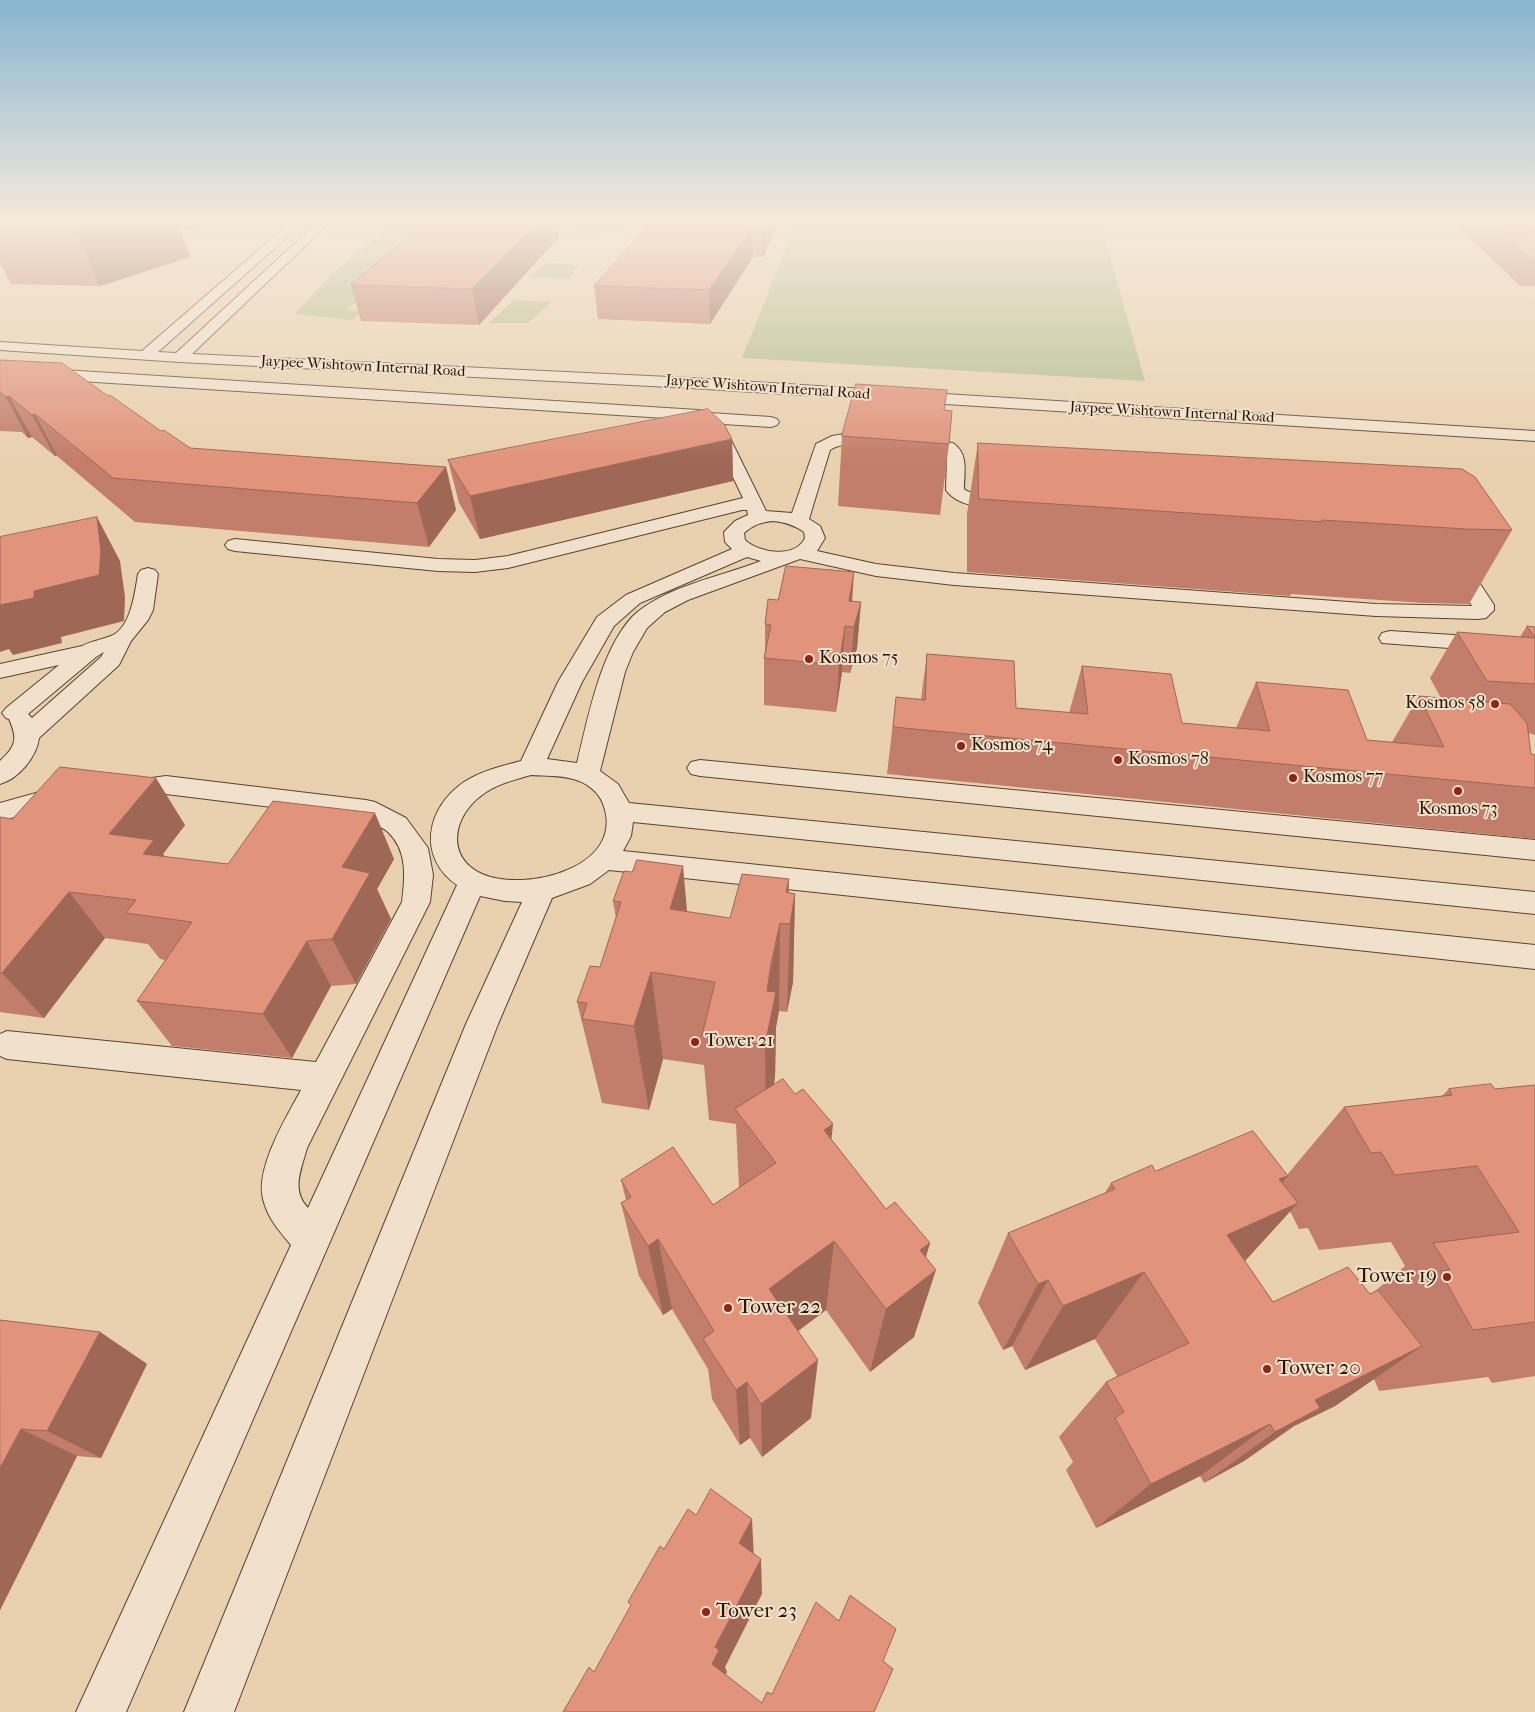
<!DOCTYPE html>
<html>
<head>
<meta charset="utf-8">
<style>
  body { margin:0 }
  canvas { display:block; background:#e9d0af }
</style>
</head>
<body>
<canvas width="1535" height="1712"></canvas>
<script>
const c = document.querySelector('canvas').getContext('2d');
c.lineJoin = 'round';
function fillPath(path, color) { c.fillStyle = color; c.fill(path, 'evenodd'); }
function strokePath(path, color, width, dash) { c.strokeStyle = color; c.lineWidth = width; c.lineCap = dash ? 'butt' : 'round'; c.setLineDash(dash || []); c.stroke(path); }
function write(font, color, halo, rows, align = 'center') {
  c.font = font + ' "IM FELL French Canon",serif'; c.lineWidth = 4; c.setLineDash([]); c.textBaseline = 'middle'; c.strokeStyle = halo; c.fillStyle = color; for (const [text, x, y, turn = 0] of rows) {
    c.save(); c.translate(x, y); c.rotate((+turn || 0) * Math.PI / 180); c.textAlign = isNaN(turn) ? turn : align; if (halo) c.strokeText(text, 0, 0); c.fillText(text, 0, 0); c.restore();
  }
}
fillPath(new Path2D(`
  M 399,221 L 631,221 L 622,233 L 396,223 Z
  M 797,221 L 1100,221 L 1145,381 L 742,358 Z
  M 390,227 L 441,229 L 347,309 L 364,312 L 351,320 L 295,314 L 335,271 Z
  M 546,263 L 579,265 L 569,279 L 530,277 Z
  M 514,300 L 515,300 L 551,302 L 528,323 L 489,323 Z`), '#b3bc8d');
const minor = new Path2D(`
  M 0,366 L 698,410 L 710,413 L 771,417 L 777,419 L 779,422 L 777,425 L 771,427 L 723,424 L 766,511 L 792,513 L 816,444 L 832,436 L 856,432 L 953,443 C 969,454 964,472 964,489 C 978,499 996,493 1013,497 L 1015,501 L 1013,505 C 993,510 958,508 946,490 L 947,457 L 942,452 C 914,449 852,435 830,450 L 809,519 L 820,526 L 825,538 L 817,551 L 876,564 L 954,573 L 1376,604 L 1472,606 L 1446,562 L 1449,558 L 1456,556 L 1463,558 L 1494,605 L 1494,610 L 1486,618 L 1478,619 L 1376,616 L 954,585 L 876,576 L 800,559 L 688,600 L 665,612 L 647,628 L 633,652 L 625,672 L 600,771 L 618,784 L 629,803 L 1535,892 L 1535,914 L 633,822 L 631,836 L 623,851 L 1535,945 L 1535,969 L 609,870 L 590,884 L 552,898 L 498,1024 L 234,1712 L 184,1712 L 466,1024 L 522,902 L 505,901 L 480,896 L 126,1712 L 76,1712 L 291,1245 C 279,1231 267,1217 263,1199 C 255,1168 287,1116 301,1090 L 7,1059 L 0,1056 L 0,1034 L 7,1031 L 316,1062 L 402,902 C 405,878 408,851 388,832 C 381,826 369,822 361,818 L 166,794 L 124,798 L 115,795 L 111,789 L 115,783 L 166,776 L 366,800 L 375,802 L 406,818 L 428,848 L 433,875 L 430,902 L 307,1148 C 301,1170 291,1190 308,1208 L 457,885 C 417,857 426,808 464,782 C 481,771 502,766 521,761 L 558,682 L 597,617 L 626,595 L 732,549 L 725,542 L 724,532 L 735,521 L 748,515 L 747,510 L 742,510 L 508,568 L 475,572 L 438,571 L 235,551 L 228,549 L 225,545 L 228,541 L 235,539 L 438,559 L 475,560 L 508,556 L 743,498 L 709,427 L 703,421 L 697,420 L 0,376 ZM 773,521 C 785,522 794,525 804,532 L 805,538 C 795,559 759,553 745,540 L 744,533 C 753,525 761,522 773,521 ZM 747,557 L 761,561 C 730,573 697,580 667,594 C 655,600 642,607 632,617 C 600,652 588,718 577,763 L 547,759 L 582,682 L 614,626 L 640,603 ZM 531,775 C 545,776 559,775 573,779 C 586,782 599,792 603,804 C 627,867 526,893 482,874 C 445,857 453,816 482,795 C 496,784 514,780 531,775 Z
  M 148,568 L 155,570 L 158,574 L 153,610 L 148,620 L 131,641 L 119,665 L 39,738 C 37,757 18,779 0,784 L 0,761 C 16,746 18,739 9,719 L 6,718 L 2,713 L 6,708 L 59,665 L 0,678 L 0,664 L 82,646 C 91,641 101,640 111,636 C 131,628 135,592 138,574 L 141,570 ZM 104,652 L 101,657 L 32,718 L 28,714 L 96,657 Z
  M 1390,631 L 1517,639 L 1535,644 L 1535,658 L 1516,653 L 1382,643 L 1379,638 L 1382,633 Z
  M 700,760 L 1535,840 L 1535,860 L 700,776 L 691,774 L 687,768 L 691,762 Z
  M 61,786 L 70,789 L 74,795 L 70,801 L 0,821 L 0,803 Z`);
const tertiary = new Path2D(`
  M 292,221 L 305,221 L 158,352 L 176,353 L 319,221 L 331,221 L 192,354 L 690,378 L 1535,431 L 1535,441 L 690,388 L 180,362 L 0,350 L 0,342 L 142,351 Z`);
strokePath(minor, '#584430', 2);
strokePath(tertiary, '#584430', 2);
fillPath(minor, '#f1e0cb');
fillPath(tertiary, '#f1e0cb');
fillPath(new Path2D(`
  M 0,221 L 238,221 L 239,222 L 180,230 L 190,257 L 100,286 L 11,284 L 0,262 Z
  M 428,221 L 557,221 L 559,237 L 479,325 L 361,321 L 351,285 Z
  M 780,221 L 763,257 L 753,257 L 710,324 L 598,319 L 594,286 L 659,223 Z
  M 1459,221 L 1535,221 L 1535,286 L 1520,286 L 1457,225 Z
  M 0,360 L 108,396 L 161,431 L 190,448 L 446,467 L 456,510 L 429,547 L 135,522 L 57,456 L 55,456 L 32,437 L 28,438 L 22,432 L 0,431 Z
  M 944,410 L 949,444 L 940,515 L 838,506 L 842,436 Z
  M 732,439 L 733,481 L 480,539 L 459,503 L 448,460 Z
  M 978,443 L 1512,530 L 1469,604 L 1424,603 L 1291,594 L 1290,596 L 967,572 L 967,514 Z
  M 778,600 L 861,602 L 857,648 L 850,673 L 842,672 L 836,712 L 764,705 L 764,658 L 765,652 L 765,624 Z
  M 1527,626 L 1535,627 L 1535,735 L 1528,733 L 1531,754 L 1535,755 L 1535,839 L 887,774 L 896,697 L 921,699 L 927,654 L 1016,708 L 1069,713 L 1082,666 L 1182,723 L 1236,728 L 1256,682 L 1367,740 L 1392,742 L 1419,696 L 1441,698 L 1430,678 L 1457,632 L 1520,637 Z
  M 0,817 L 12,819 L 185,825 L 163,854 L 165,857 L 228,864 L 394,859 L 377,889 L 391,919 L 356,984 L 331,986 L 292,1058 L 172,1046 L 137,1001 L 165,960 L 160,959 L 148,944 L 105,938 L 44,1018 L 0,1012 Z
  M 789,893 L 795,894 L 793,982 L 787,1012 L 779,1011 L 776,1027 L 775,1077 L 774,1085 L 831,1139 L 886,1209 L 930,1243 L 926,1257 L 914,1337 L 870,1372 L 826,1310 L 798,1331 L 811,1418 L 762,1457 L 750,1438 L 740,1445 L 712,1399 L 708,1369 L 672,1309 L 663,1315 L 639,1276 L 621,1203 L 626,1200 L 621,1180 L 713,1205 L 739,1188 L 736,1124 L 709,1120 L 704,1065 L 663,1059 L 649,1110 L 602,1103 L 577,1002 L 600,967 L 616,918 L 613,901 L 730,918 Z
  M 1535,1085 L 1535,1376 L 1492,1383 L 1488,1377 L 1379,1391 L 1374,1379 L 1335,1406 L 1294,1426 L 1244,1461 L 1204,1483 L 1200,1476 L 1096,1528 L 1066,1470 L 1073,1462 L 1059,1437 L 1106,1382 L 1117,1376 L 1095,1339 L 1025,1370 L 1012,1346 L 1003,1350 L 978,1303 L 1008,1233 L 1105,1193 L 1111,1183 L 1155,1171 L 1287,1175 L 1344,1107 L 1442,1096 L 1449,1089 L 1495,1089 ZM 1290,1211 L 1299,1229 L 1308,1228 L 1319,1250 L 1391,1242 L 1405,1266 L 1374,1292 L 1370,1294 L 1273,1302 L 1245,1261 Z
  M 0,1320 L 100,1332 L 147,1364 L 101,1458 L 77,1456 L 0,1610 Z`), '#c27e6a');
fillPath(new Path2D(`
  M 71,221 L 238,221 L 239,222 L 180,230 L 190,257 L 100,286 Z
  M 539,221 L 557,221 L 559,237 L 479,325 L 472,289 Z
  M 766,221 L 780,221 L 763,257 L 763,227 Z
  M 753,226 L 753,257 L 710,324 L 709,290 Z
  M 9,396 L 32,437 L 28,438 L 6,397 Z
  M 35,414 L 57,456 L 55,456 L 32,415 Z
  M 732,439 L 733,481 L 480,539 L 470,496 Z
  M 446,467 L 456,510 L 429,547 L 417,503 Z
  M 97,517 L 120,561 L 125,597 L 124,621 L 61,637 L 62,643 L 13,655 L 9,649 L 0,652 L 0,605 L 34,591 Z
  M 854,572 L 851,617 L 849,601 Z
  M 861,602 L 857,648 L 850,673 L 854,627 Z
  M 845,626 L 842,672 L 836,712 L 839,665 Z
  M 156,778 L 185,825 L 163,854 L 184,887 L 109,834 Z
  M 375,813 L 394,859 L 377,889 L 391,919 L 356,984 L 332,939 L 342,867 Z
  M 683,866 L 691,956 L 670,909 Z
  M 789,879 L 788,924 L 786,892 Z
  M 69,892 L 105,938 L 44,1018 L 2,973 Z
  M 795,894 L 793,982 L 787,1012 L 790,924 Z
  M 780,923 L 779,1011 L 776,1027 L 775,1077 L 766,1128 L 765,1045 L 767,991 Z
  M 307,941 L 331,986 L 292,1058 L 263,1014 Z
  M 651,972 L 663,1059 L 649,1110 L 634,1026 Z
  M 833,1124 L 825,1202 L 824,1130 Z
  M 1288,1176 L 1244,1228 L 1298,1203 L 1232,1275 L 1227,1235 L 1279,1179 Z
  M 658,1239 L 672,1309 L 663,1315 L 648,1246 Z
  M 834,1241 L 826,1310 L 786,1340 L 769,1289 Z
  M 930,1243 L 917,1285 L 936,1270 L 914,1337 L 870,1372 L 886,1309 L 920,1250 Z
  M 1144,1272 L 1095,1339 L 1025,1370 L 1063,1306 Z
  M 1048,1280 L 1012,1346 L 1003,1350 L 1038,1284 Z
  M 100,1332 L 147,1364 L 101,1458 L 47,1431 Z
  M 1422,1346 L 1335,1406 L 1294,1426 L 1244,1461 L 1204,1483 L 1275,1432 L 1315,1400 Z
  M 818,1360 L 811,1418 L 762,1457 L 761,1404 Z
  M 747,1382 L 750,1438 L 740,1445 L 736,1390 Z
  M 1270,1424 L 1200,1476 L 1096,1528 L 1151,1484 Z
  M 21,1429 L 77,1456 L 0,1610 L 0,1468 Z
  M 752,1519 L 754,1559 L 739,1543 Z
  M 761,1559 L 762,1594 L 725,1667 L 727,1672 L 721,1684 L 712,1664 L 715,1647 Z`), '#9e6756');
const building = new Path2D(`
  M 428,221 L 539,221 L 472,289 L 351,285 Z
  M 653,221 L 659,223 L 660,221 L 766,221 L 763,227 L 753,226 L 709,290 L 594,286 Z
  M 1487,221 L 1535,221 L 1535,261 L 1532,261 Z
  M 0,360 L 62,363 L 108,396 L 110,395 L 161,431 L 164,430 L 190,448 L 446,467 L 417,503 L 113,478 L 35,414 L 32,415 L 9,396 L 6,397 L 0,392 Z
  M 856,384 L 947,390 L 944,410 L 952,411 L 949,444 L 842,436 Z
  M 708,409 L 724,424 L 732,439 L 470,496 L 448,460 Z
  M 978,443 L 1462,469 L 1475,477 L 1512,530 L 1465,529 L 1322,520 L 1323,522 L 979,499 Z
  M 97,517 L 101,552 L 99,575 L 34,591 L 34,598 L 0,605 L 0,537 Z
  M 786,566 L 854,572 L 849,601 L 861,602 L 854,627 L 845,626 L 839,665 L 764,658 L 771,625 L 765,624 L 768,599 L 778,600 Z
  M 1527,626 L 1535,627 L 1535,684 L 1487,681 L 1457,632 L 1535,638 Z
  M 927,654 L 1014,661 L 1016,708 L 1088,714 L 1082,666 L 1171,674 L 1182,723 L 1270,731 L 1256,682 L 1348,690 L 1367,740 L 1444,747 L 1419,696 L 1510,704 L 1527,723 L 1531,754 L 1535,755 L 1535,788 L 893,727 L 896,697 L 925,700 Z
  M 60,767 L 156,778 L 109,834 L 154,840 L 143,854 L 228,864 L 273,801 L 375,813 L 342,867 L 370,873 L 332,939 L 307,941 L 263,1014 L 137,1001 L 192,922 L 126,913 L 136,900 L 69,892 L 2,973 L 0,973 L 0,817 L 12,819 Z
  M 637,860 L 683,866 L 670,909 L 730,918 L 742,874 L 789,879 L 786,892 L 795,894 L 790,924 L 780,923 L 771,964 L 767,991 L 776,992 L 765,1045 L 702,1036 L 715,982 L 651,972 L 634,1026 L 582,1019 L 587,1003 L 577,1002 L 590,966 L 600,967 L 621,902 L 613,901 L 624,871 L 632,872 Z
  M 783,1079 L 795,1094 L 803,1089 L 833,1124 L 824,1130 L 886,1209 L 895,1202 L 930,1243 L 920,1250 L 936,1270 L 886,1309 L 834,1241 L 789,1274 L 769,1289 L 818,1360 L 761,1404 L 747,1382 L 736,1390 L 703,1339 L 714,1331 L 658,1239 L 648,1246 L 621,1203 L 631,1197 L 621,1180 L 673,1147 L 713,1205 L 776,1163 L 735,1109 Z
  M 1491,1084 L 1495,1089 L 1535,1085 L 1535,1322 L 1473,1330 L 1440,1271 L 1450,1270 L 1433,1243 L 1519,1232 L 1477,1166 L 1395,1175 L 1381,1152 L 1371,1153 L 1344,1107 L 1452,1095 L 1449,1089 Z
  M 1253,1131 L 1288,1176 L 1279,1179 L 1298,1203 L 1227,1235 L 1273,1302 L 1348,1267 L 1370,1294 L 1378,1290 L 1422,1346 L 1315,1400 L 1320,1408 L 1275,1432 L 1270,1424 L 1151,1484 L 1115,1418 L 1124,1412 L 1106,1382 L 1189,1343 L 1144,1272 L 1063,1306 L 1048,1280 L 1038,1284 L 1008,1233 L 1115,1189 L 1111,1183 L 1152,1165 L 1155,1171 Z
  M 0,1320 L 100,1332 L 47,1431 L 21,1429 L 0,1468 Z
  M 711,1489 L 752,1519 L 739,1543 L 761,1559 L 715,1647 L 719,1650 L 712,1664 L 762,1703 L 767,1692 L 772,1694 L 816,1602 L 839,1621 L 850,1595 L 896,1629 L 883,1661 L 893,1669 L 874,1712 L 563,1712 L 589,1667 L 594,1672 L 631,1605 L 628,1602 L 660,1546 L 664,1549 L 688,1509 L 696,1515 Z`);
fillPath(building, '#e1937b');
strokePath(building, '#9e6756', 1);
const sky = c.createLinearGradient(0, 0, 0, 461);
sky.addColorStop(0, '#87b5d0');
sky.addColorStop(0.48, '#f5eadb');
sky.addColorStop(1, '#f5eadb00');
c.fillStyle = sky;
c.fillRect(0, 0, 1535, 461);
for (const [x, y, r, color] of [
  [809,659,5,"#8f2418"],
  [1495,704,5,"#8f2418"],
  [961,746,5,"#8f2418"],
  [1118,760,5,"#8f2418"],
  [1293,778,5,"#8f2418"],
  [1458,791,5,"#8f2418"],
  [695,1042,5,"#8f2418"],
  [1447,1277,5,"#8f2418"],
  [728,1308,5,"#8f2418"],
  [1267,1369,5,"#8f2418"],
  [706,1612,5,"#8f2418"]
]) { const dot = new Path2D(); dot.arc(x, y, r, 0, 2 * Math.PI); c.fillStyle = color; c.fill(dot); strokePath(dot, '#f1e0cb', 2); }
write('15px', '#271506', '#f1e0cb', [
  ["Jaypee Wishtown Internal Road",363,367,3],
  ["Jaypee Wishtown Internal Road",768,388,4],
  ["Jaypee Wishtown Internal Road",1172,413,3]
]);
write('18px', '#271506', '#f1e0cb', [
  ["Kosmos 75",819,659],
  ["Kosmos 58",1485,704,"right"],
  ["Kosmos 74",971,746],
  ["Kosmos 78",1128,760],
  ["Kosmos 77",1303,778],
  ["Kosmos 73",1458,810,"center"],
  ["Tower 21",705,1042]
], 'left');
write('21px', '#271506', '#f1e0cb', [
  ["Tower 19",1437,1277,"right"],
  ["Tower 22",738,1308],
  ["Tower 20",1277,1369],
  ["Tower 23",716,1612]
], 'left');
</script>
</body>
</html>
